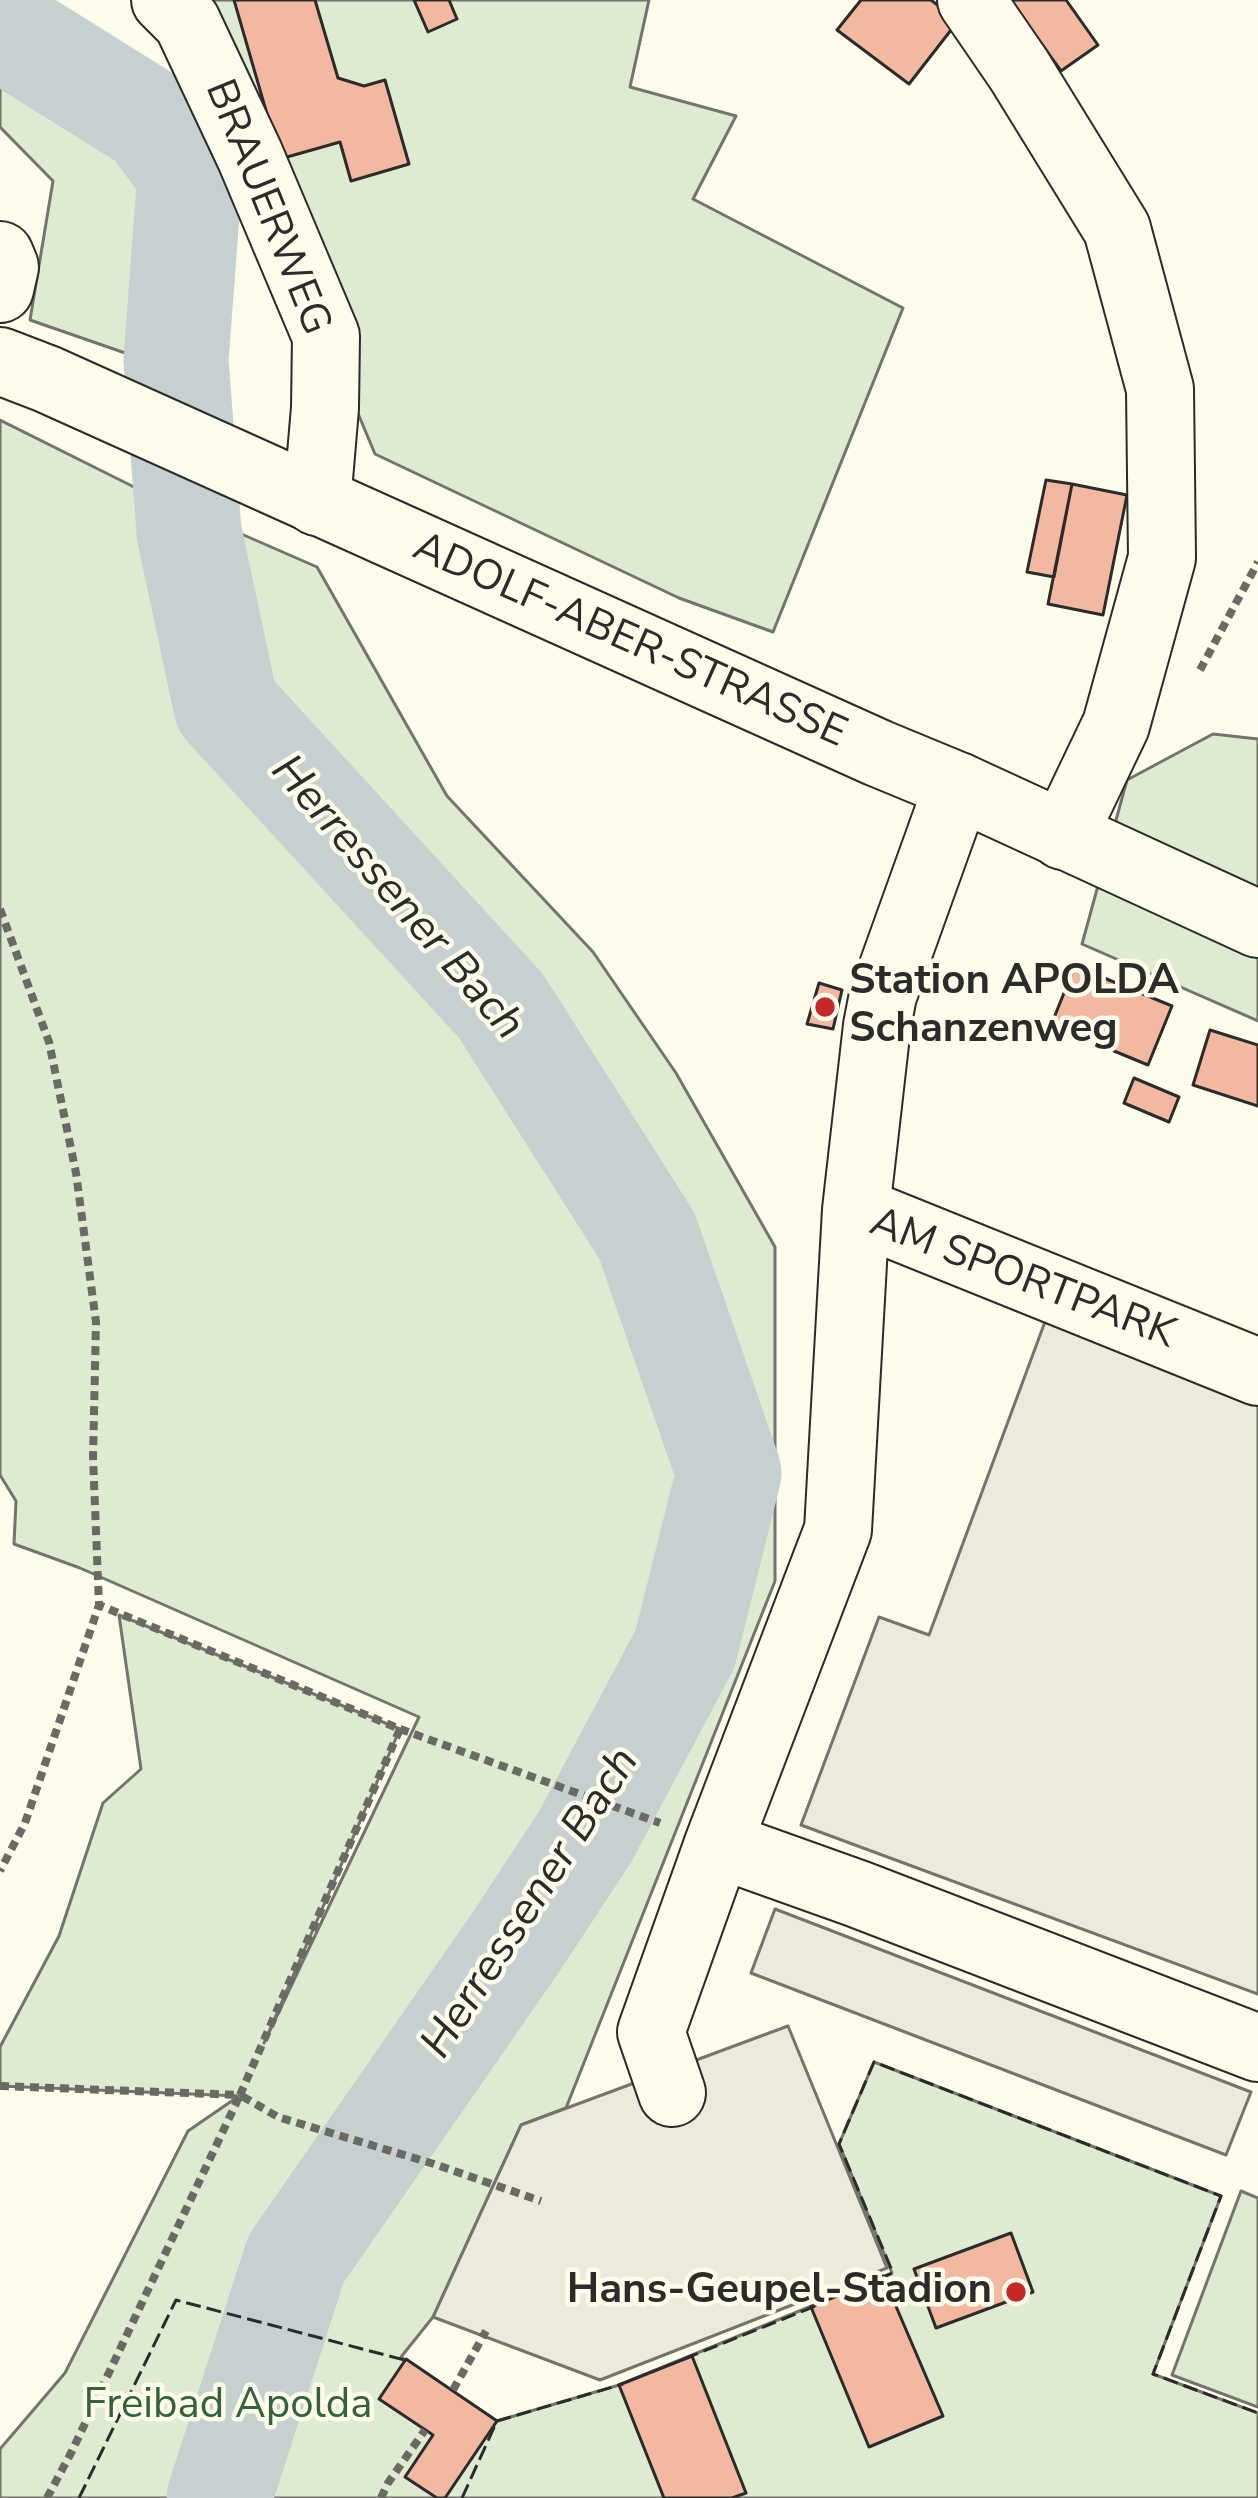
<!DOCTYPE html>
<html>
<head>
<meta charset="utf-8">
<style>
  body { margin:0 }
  canvas { display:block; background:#fdfbea }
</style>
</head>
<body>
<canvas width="1258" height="2498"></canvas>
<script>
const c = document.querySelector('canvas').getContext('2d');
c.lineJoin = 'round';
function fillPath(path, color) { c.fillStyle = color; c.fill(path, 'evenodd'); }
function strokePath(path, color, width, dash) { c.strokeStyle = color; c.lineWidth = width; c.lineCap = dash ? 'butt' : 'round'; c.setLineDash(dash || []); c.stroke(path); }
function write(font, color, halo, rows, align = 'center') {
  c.font = font + ' "Nunito Sans",sans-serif'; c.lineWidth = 9; c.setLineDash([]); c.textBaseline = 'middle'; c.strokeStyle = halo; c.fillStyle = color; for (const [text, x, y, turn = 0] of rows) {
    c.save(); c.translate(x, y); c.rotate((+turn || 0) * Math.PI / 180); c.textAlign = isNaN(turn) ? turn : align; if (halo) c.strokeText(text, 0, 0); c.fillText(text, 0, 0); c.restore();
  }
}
const green = new Path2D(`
  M 0,0 L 17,0 L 178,104 L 213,188 L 226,388 L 30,320 L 53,181 L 0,127 Z
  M 165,0 L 649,0 L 630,87 L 736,116 L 693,199 L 903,308 L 773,632 L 679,598 L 375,454 L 250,156 Z
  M 0,420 L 136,488 L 317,567 L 447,796 L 593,952 L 676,1073 L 775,1247 L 775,1581 L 566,2108 L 521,2125 L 433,2317 L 401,2357 L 497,2421 L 619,2385 L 892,2273 L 839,2144 L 874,2062 L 1221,2196 L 1153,2374 L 1258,2413 L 1258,2498 L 0,2498 L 0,2449 L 65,2373 L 188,2131 L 239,2096 L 0,2086 L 0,2047 L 59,1936 L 103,1803 L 141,1769 L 119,1615 L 400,1729 L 264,2043 L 419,1717 L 80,1568 L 14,1544 L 16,1501 L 0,1475 Z
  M 1213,734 L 1258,739 L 1258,1021 L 1082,944 L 1127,780 Z
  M 1241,2191 L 1258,2198 L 1258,2407 L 1172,2375 Z`);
fillPath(green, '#deebd1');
strokePath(green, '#74746e', 3);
const parking = new Path2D(`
  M 1046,1319 L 1258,1397 L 1258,1994 L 801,1825 L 879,1617 L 929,1635 Z
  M 775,1909 L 1251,2092 L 1226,2155 L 751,1973 Z
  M 788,2026 L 887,2268 L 600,2380 L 433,2317 L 521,2125 Z`);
fillPath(parking, '#eceadb');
strokePath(parking, '#74746e', 3);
strokePath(new Path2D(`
  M 0,27 L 152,122 L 190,174 L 176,360 L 189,532 L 226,706 L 501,1006 L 647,1236 L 729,1473 L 685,1649 L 585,1837 L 516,1942 L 296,2259 L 219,2498`), '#c7d0d0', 105);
const building = new Path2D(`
  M 234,0 L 315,0 L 338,78 L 364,86 L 385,80 L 409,164 L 351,181 L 340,142 L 280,159 Z
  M 414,0 L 449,0 L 457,19 L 428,32 Z
  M 861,0 L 931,0 L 958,21 L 909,84 L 837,30 Z
  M 1010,0 L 1066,0 L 1098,45 L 1061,71 Z
  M 1046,480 L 1072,484 L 1054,577 L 1027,572 Z
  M 1072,484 L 1127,495 L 1103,615 L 1048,604 Z
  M 1075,966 L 1172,1006 L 1148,1065 L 1051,1025 Z
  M 819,983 L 842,990 L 833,1029 L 807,1024 Z
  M 1210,1030 L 1258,1045 L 1258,1106 L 1193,1085 Z
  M 1134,1078 L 1179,1097 L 1169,1122 L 1124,1103 Z
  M 1011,2233 L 1033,2292 L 936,2328 L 914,2269 Z
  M 883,2276 L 943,2416 L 869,2447 L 811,2307 Z
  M 692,2356 L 746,2493 L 732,2498 L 664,2498 L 619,2385 Z
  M 406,2359 L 497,2421 L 445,2498 L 437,2498 L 405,2477 L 433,2435 L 379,2399 Z`);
fillPath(building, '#f2b8a0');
strokePath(building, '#2b2b2b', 3);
const minor = new Path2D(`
  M 165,0 L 187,22 L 250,156 L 326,336 L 325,408 L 317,502
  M 971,0 L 1019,70 L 1117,229 L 1160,389 L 1162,558 L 1116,725 L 1063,836
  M 0,255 L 5,267 L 0,289
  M 856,1210 L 1258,1372
  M 718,1844 L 858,1894 L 1258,2048
  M 672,2093 L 651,2032 L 718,1844 L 838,1530 L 856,1210 L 877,1026 L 883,995 L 958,786`);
const major = new Path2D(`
  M 0,361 L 47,379 L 878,753 L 958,786 L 1258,924`);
strokePath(minor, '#2b2b2b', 70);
strokePath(major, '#2b2b2b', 70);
strokePath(new Path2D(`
  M 1200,670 L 1258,562
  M 0,909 L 49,1042 L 76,1173 L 96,1322 L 93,1458 L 99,1605 L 25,1823 L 0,1871
  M 400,1729 L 660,1823
  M 0,2086 L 240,2095 L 400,1729 L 99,1605
  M 453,2390 L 486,2331
  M 47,2498 L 72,2451 L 240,2095 L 278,2117 L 434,2164 L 541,2201
  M 381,2498 L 388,2483 L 425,2430`), '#6a6964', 8, [9, 6]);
strokePath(minor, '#fdfbea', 66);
strokePath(major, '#fdfbea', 66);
strokePath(new Path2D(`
  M 878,2279 L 893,2273 L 839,2144 L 874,2062 L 1221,2196 L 1153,2374 L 1258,2413
  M 684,2359 L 818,2305
  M 79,2498 L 176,2300 L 408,2361
  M 462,2498 L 497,2421 L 623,2384`), '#2b2b2b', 3, [15, 6]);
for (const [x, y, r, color] of [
  [825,1007,12,"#c62828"],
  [1016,2292,12,"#c62828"]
]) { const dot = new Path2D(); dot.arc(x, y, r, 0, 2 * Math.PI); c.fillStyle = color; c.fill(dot); strokePath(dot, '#fdfbea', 4.5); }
write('42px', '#2b2b2b', '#fdfbea', [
  ["BRAUERWEG",266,208,68],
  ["ADOLF-ABER-STRASSE",629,642,24],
  ["AM SPORTPARK",1022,1280,21]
]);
write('bold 42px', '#2b2b2b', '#fdfbea', [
  ["Station APOLDA",849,983],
  ["Schanzenweg",849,1031],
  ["Hans-Geupel-Stadion",992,2292,"right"]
], 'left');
write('42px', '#34623c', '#fdfbea', [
  ["Freibad Apolda",228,2407]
]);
write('italic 45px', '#2b2b2b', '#fdfbea', [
  ["Herressener Bach",396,899,49],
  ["Herressener Bach",532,1904,-57]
]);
</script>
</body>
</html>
